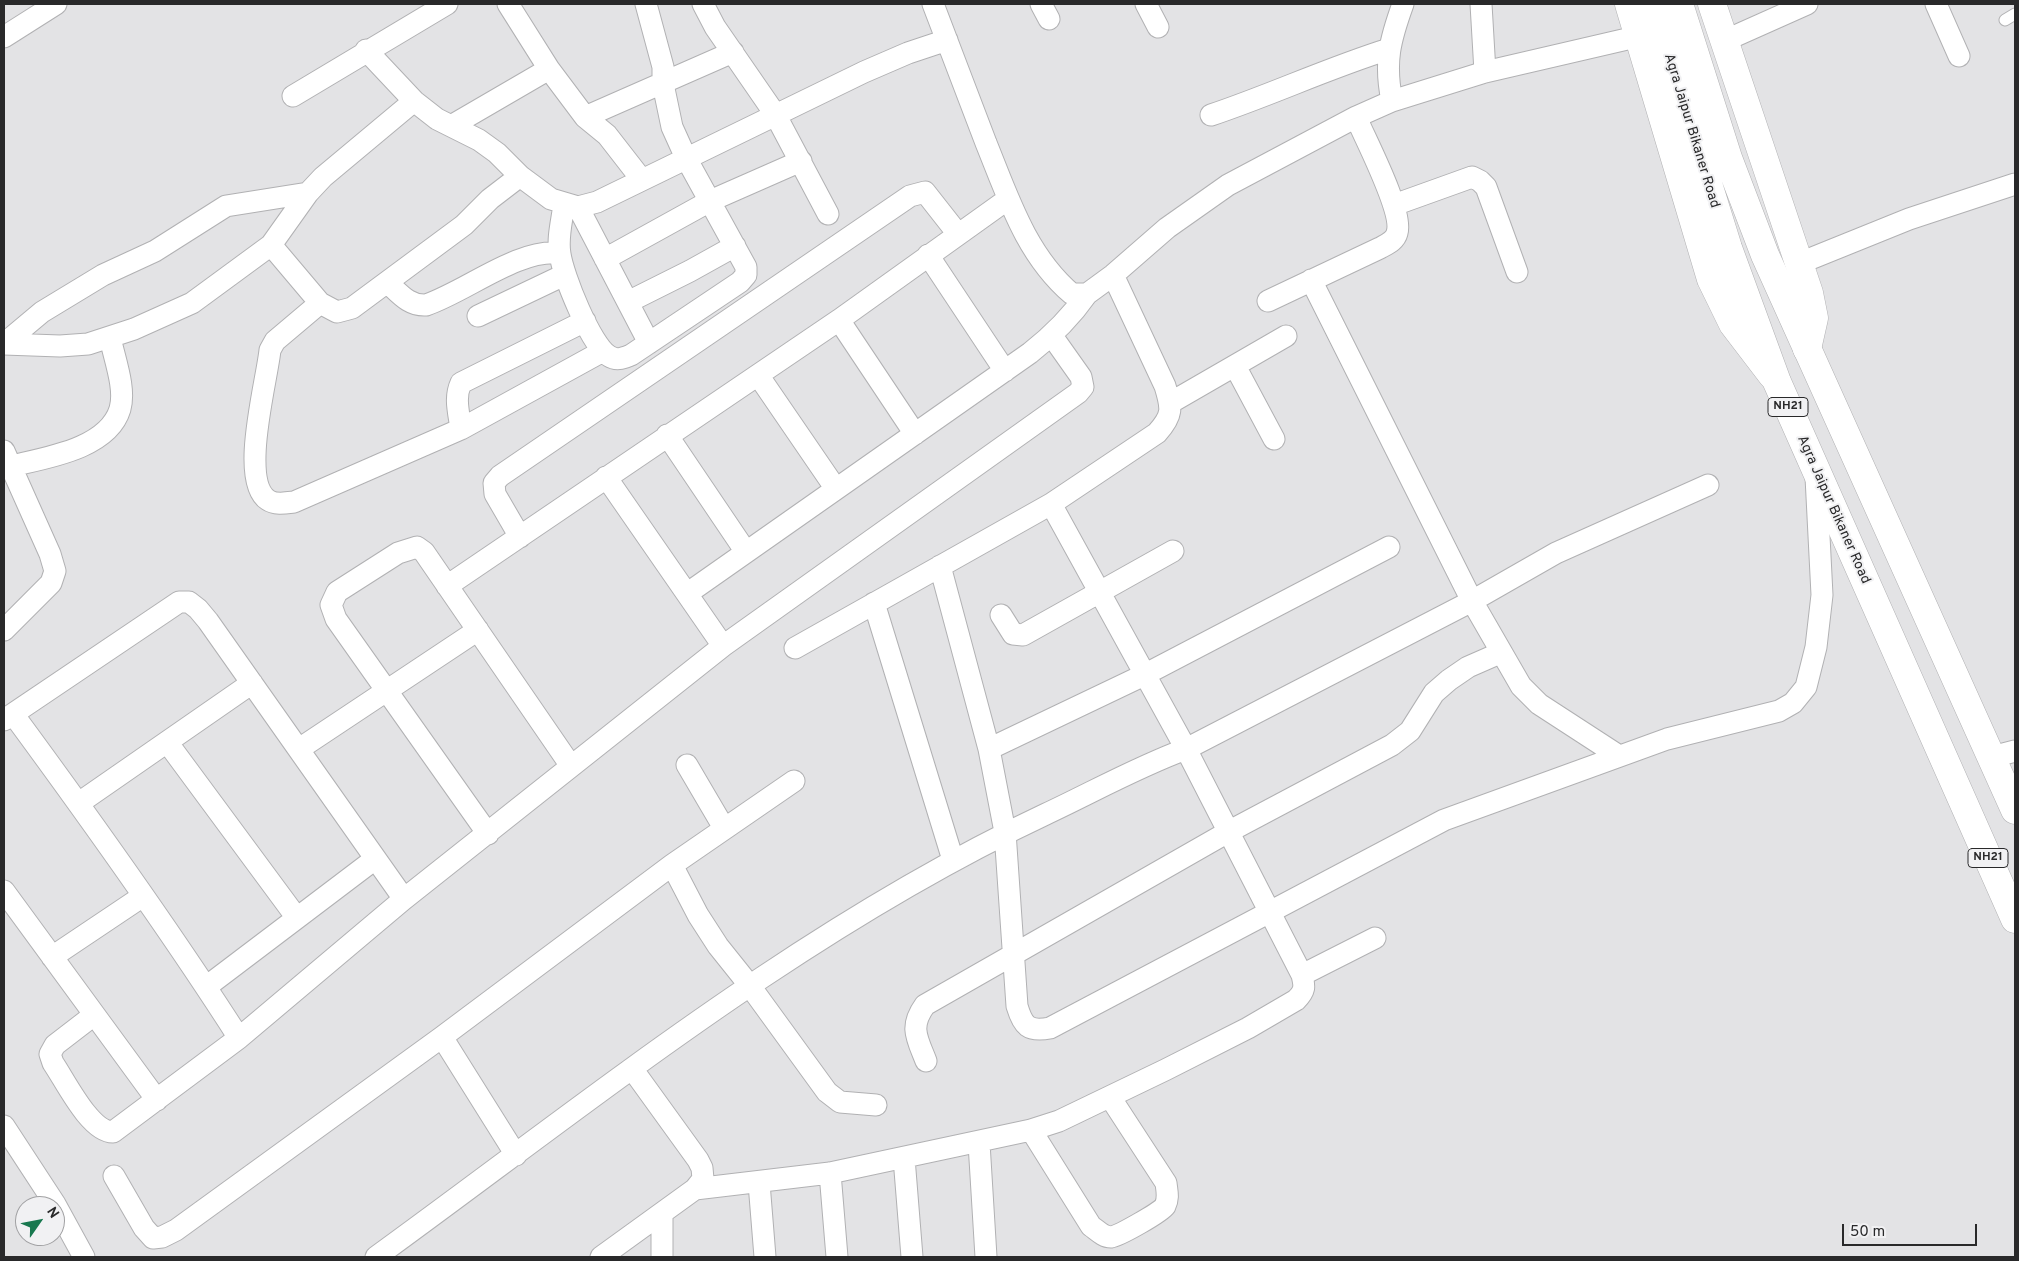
<!DOCTYPE html>
<html>
<head>
<meta charset="utf-8">
<style>
  body { margin:0 }
  #map { position:relative; width:2019px; height:1261px; overflow:hidden; background:#e3e3e5; font-family:Overpass,sans-serif }
  canvas { display:block }
  .frame { position:absolute; inset:0; border:5px solid #29292a; pointer-events:none }
  .north { position:absolute; left:15px; top:1196px; width:50px; height:50px; box-sizing:border-box; background:#f1f1f3; border:1px solid #a1a1a3; border-radius:50%; rotate:57deg; font-size:14px; font-weight:700; line-height:20px; text-align:center; color:#29292a }
  .north::after { content:''; display:block; margin:auto; width:18px; height:22px; background:#18784f; clip-path:polygon(50% 0,100% 100%,50% 72%,0 100%) }
  .scale { position:absolute; left:1842px; top:1224px; width:135px; height:22px; box-sizing:border-box; border:2px solid #29292a; border-top:0; padding-left:6px; font-size:15px; line-height:18px; white-space:nowrap; color:#29292a; -webkit-text-stroke:4px #f1f1f3; paint-order:stroke }
</style>
</head>
<body>
<div id="map">
<canvas width="2019" height="1261"></canvas>
<div class="frame"></div>
<div class="north">N</div>
<div class="scale">50 m</div>
</div>
<script>
const c = document.querySelector('canvas').getContext('2d');
c.lineJoin = 'round';
function strokePath(path, color, width, dash) { c.strokeStyle = color; c.lineWidth = width; c.lineCap = dash ? 'butt' : 'round'; c.setLineDash(dash || []); c.stroke(path); }
function write(font, color, halo, rows, align = 'center') {
  c.font = font + ' Overpass,sans-serif'; c.lineWidth = 4; c.setLineDash([]); c.textBaseline = 'middle'; c.strokeStyle = halo; c.fillStyle = color; for (const [text, x, y, turn = 0] of rows) {
    c.save(); c.translate(x, y); c.rotate((+turn || 0) * Math.PI / 180); c.textAlign = isNaN(turn) ? turn : align; if (halo) c.strokeText(text, 0, 0); c.fillText(text, 0, 0); c.restore();
  }
}
const lane = new Path2D(`
  M 2005,20 L 2015,14`);
const street = new Path2D(`
  M 508,4 L 549,69 L 585,117 L 607,135 L 642,180
  M 703,4 L 715,27 L 775,114 L 828,214
  M 933,4 C 951,50 968,97 986,143 C 1008,197 1026,255 1072,294 L 1087,294 L 1113,275 L 1167,228 L 1228,185 L 1356,117 L 1392,101 L 1485,72 L 1653,33
  M 1041,4 L 1049,19
  M 1146,4 L 1158,27
  M 1481,4 L 1485,72
  M 1936,4 L 1959,56
  M 4,37 L 56,4
  M 1724,41 L 1807,4
  M 366,50 L 414,101 L 437,119 L 479,140 L 497,153 L 520,176 L 551,199 L 578,207 L 597,202 L 864,72 L 908,53 L 947,40
  M 293,96 L 447,4
  M 1392,101 C 1384,62 1390,40 1403,4
  M 1211,115 C 1271,95 1328,68 1389,49
  M 585,117 L 733,52
  M 451,126 L 549,69
  M 564,204 C 562,221 557,238 560,254 C 563,275 591,346 609,356 C 617,361 623,358 631,355 L 740,282 L 746,275 L 746,267 L 686,158 L 672,127 L 663,84 L 663,67 L 646,4
  M 1394,205 L 1472,177 L 1480,181 L 1486,187 L 1517,272
  M 578,207 L 649,343
  M 271,245 L 320,303 L 337,312 L 352,308 L 464,225 L 490,199 L 520,176
  M 928,255 L 1005,371
  M 605,259 L 710,201 L 801,161
  M 1800,263 L 1909,219 L 2015,184
  M 1311,280 L 1472,601 L 1521,686 L 1539,704 L 1619,756
  M 388,283 C 400,294 409,306 426,305 C 467,291 517,249 559,253
  M 1268,301 L 1380,248 C 1387,244 1395,241 1397,233 C 1404,212 1365,139 1356,117
  M 628,302 L 690,271 L 735,246
  M 320,303 L 275,341 L 270,350 C 267,381 239,481 268,500 C 275,505 286,503 294,502 L 461,429 L 603,351
  M 478,316 L 564,275
  M 839,320 L 915,434
  M 5,343 L 42,312 L 103,275 L 155,251 L 226,206 L 308,193
  M 4,344 L 60,346 L 88,344 L 134,329 L 192,303 L 271,245 L 308,193 L 323,177 L 414,101
  M 1235,366 L 1274,439
  M 758,375 L 836,489
  M 1170,403 L 1286,336
  M 461,429 C 459,413 454,398 461,383 L 585,321
  M 667,435 L 746,552
  M 4,451 L 50,554 L 55,571 L 51,583 L 4,630
  M 11,466 C 45,458 108,449 120,409 C 126,388 114,358 110,337
  M 606,477 L 723,646
  M 520,537 L 495,494 L 494,483 L 500,476 L 910,196 L 925,192 L 958,234
  M 940,566 L 989,749 L 1005,832 L 1017,1006 C 1023,1026 1028,1032 1050,1028 L 1444,820 L 1667,739 L 1779,711 L 1793,703 L 1806,687 L 1816,647 L 1822,595 L 1816,477
  M 447,586 L 839,320 L 1008,199
  M 688,593 L 1030,353 C 1053,335 1071,317 1087,294
  M 874,603 L 953,860
  M 1001,615 L 1013,634 L 1023,635 L 1173,551
  M 795,648 L 1051,504 L 1157,433 C 1173,415 1172,409 1165,386 L 1113,275
  M 13,714 C 91,820 168,927 239,1038
  M 4,720 L 179,602 L 189,602 L 198,609 L 208,621 L 404,899
  M 167,742 L 297,918
  M 299,749 L 478,630
  M 989,749 L 1144,675 L 1389,547
  M 1992,757 L 2015,751
  M 687,765 L 724,828
  M 79,803 L 252,683
  M 488,834 L 336,619 L 331,605 L 337,592 L 398,553 L 417,547 L 424,552 L 571,766
  M 672,865 L 698,915 L 718,946 L 750,986 L 827,1092 L 840,1102 L 876,1105
  M 4,891 L 157,1100
  M 52,957 L 143,896
  M 1302,975 L 1375,938
  M 206,987 L 375,859
  M 94,1015 L 55,1045 L 50,1054 L 53,1063 C 66,1082 90,1132 113,1132 L 239,1038 L 404,899 L 723,646 L 1078,393 L 1083,387 L 1081,377 L 1052,336
  M 442,1037 L 516,1155
  M 926,1061 C 917,1038 909,1027 925,1005 L 1228,832 L 1392,745 L 1410,731 L 1434,693 L 1449,680 L 1468,667 L 1500,653
  M 4,1126 L 55,1204 L 84,1257
  M 1031,1130 L 1091,1226 C 1097,1230 1103,1237 1111,1237 C 1119,1236 1161,1212 1165,1206 C 1169,1198 1167,1192 1166,1183 L 1110,1097
  M 979,1143 L 986,1257
  M 904,1158 L 912,1257
  M 830,1173 L 837,1257
  M 114,1176 L 144,1228 L 153,1238 L 162,1237 L 176,1230 L 442,1037 L 672,865 L 794,781
  M 759,1183 L 765,1257
  M 695,1189 L 830,1173 L 1031,1130 L 1059,1121 L 1165,1070 L 1248,1028 L 1296,1000 C 1305,991 1305,987 1302,975 L 1186,749 L 1051,504
  M 376,1257 C 592,1100 803,928 1046,814 C 1093,792 1137,767 1186,749 L 1472,601 L 1556,553 L 1708,485
  M 601,1257 L 695,1189 L 703,1179 L 702,1168 L 698,1160 L 633,1070
  M 662,1257 L 662,1213`);
const secondary = new Path2D(`
  M 1629,4 L 1711,279 L 1733,324 L 1772,375
  M 1712,4 L 1809,293 L 1814,318 L 1807,349`);
const highway = new Path2D(`
  M 1652,4 L 1728,248 L 1777,382 L 2015,919
  M 1679,4 L 1728,158 L 1765,255 L 2015,810`);
strokePath(lane, '#b1b1b3', 13);
strokePath(street, '#b1b1b3', 23);
strokePath(secondary, '#b1b1b3', 29);
strokePath(highway, '#b1b1b3', 29);
strokePath(lane, '#fff', 11);
strokePath(street, '#fff', 21);
strokePath(secondary, '#fff', 28);
strokePath(highway, '#fff', 28);
for (const [x, y, w] of [
  [1788,407,40],
  [1988,858,40]
]) { const box = new Path2D(); box.roundRect(x - w / 2, y - 9.5, w, 19, 4); c.fillStyle = '#f1f1f3'; c.fill(box); strokePath(box, '#29292a', 1); }
write('bold 12px', '#29292a', null, [
  ["NH21",1788,407],
  ["NH21",1988,858]
]);
write('14px', '#29292a', '#f1f1f3', [
  ["Agra Jaipur Bikaner Road",1691,131,73],
  ["Agra Jaipur Bikaner Road",1833,510,66]
]);
</script>
</body>
</html>
